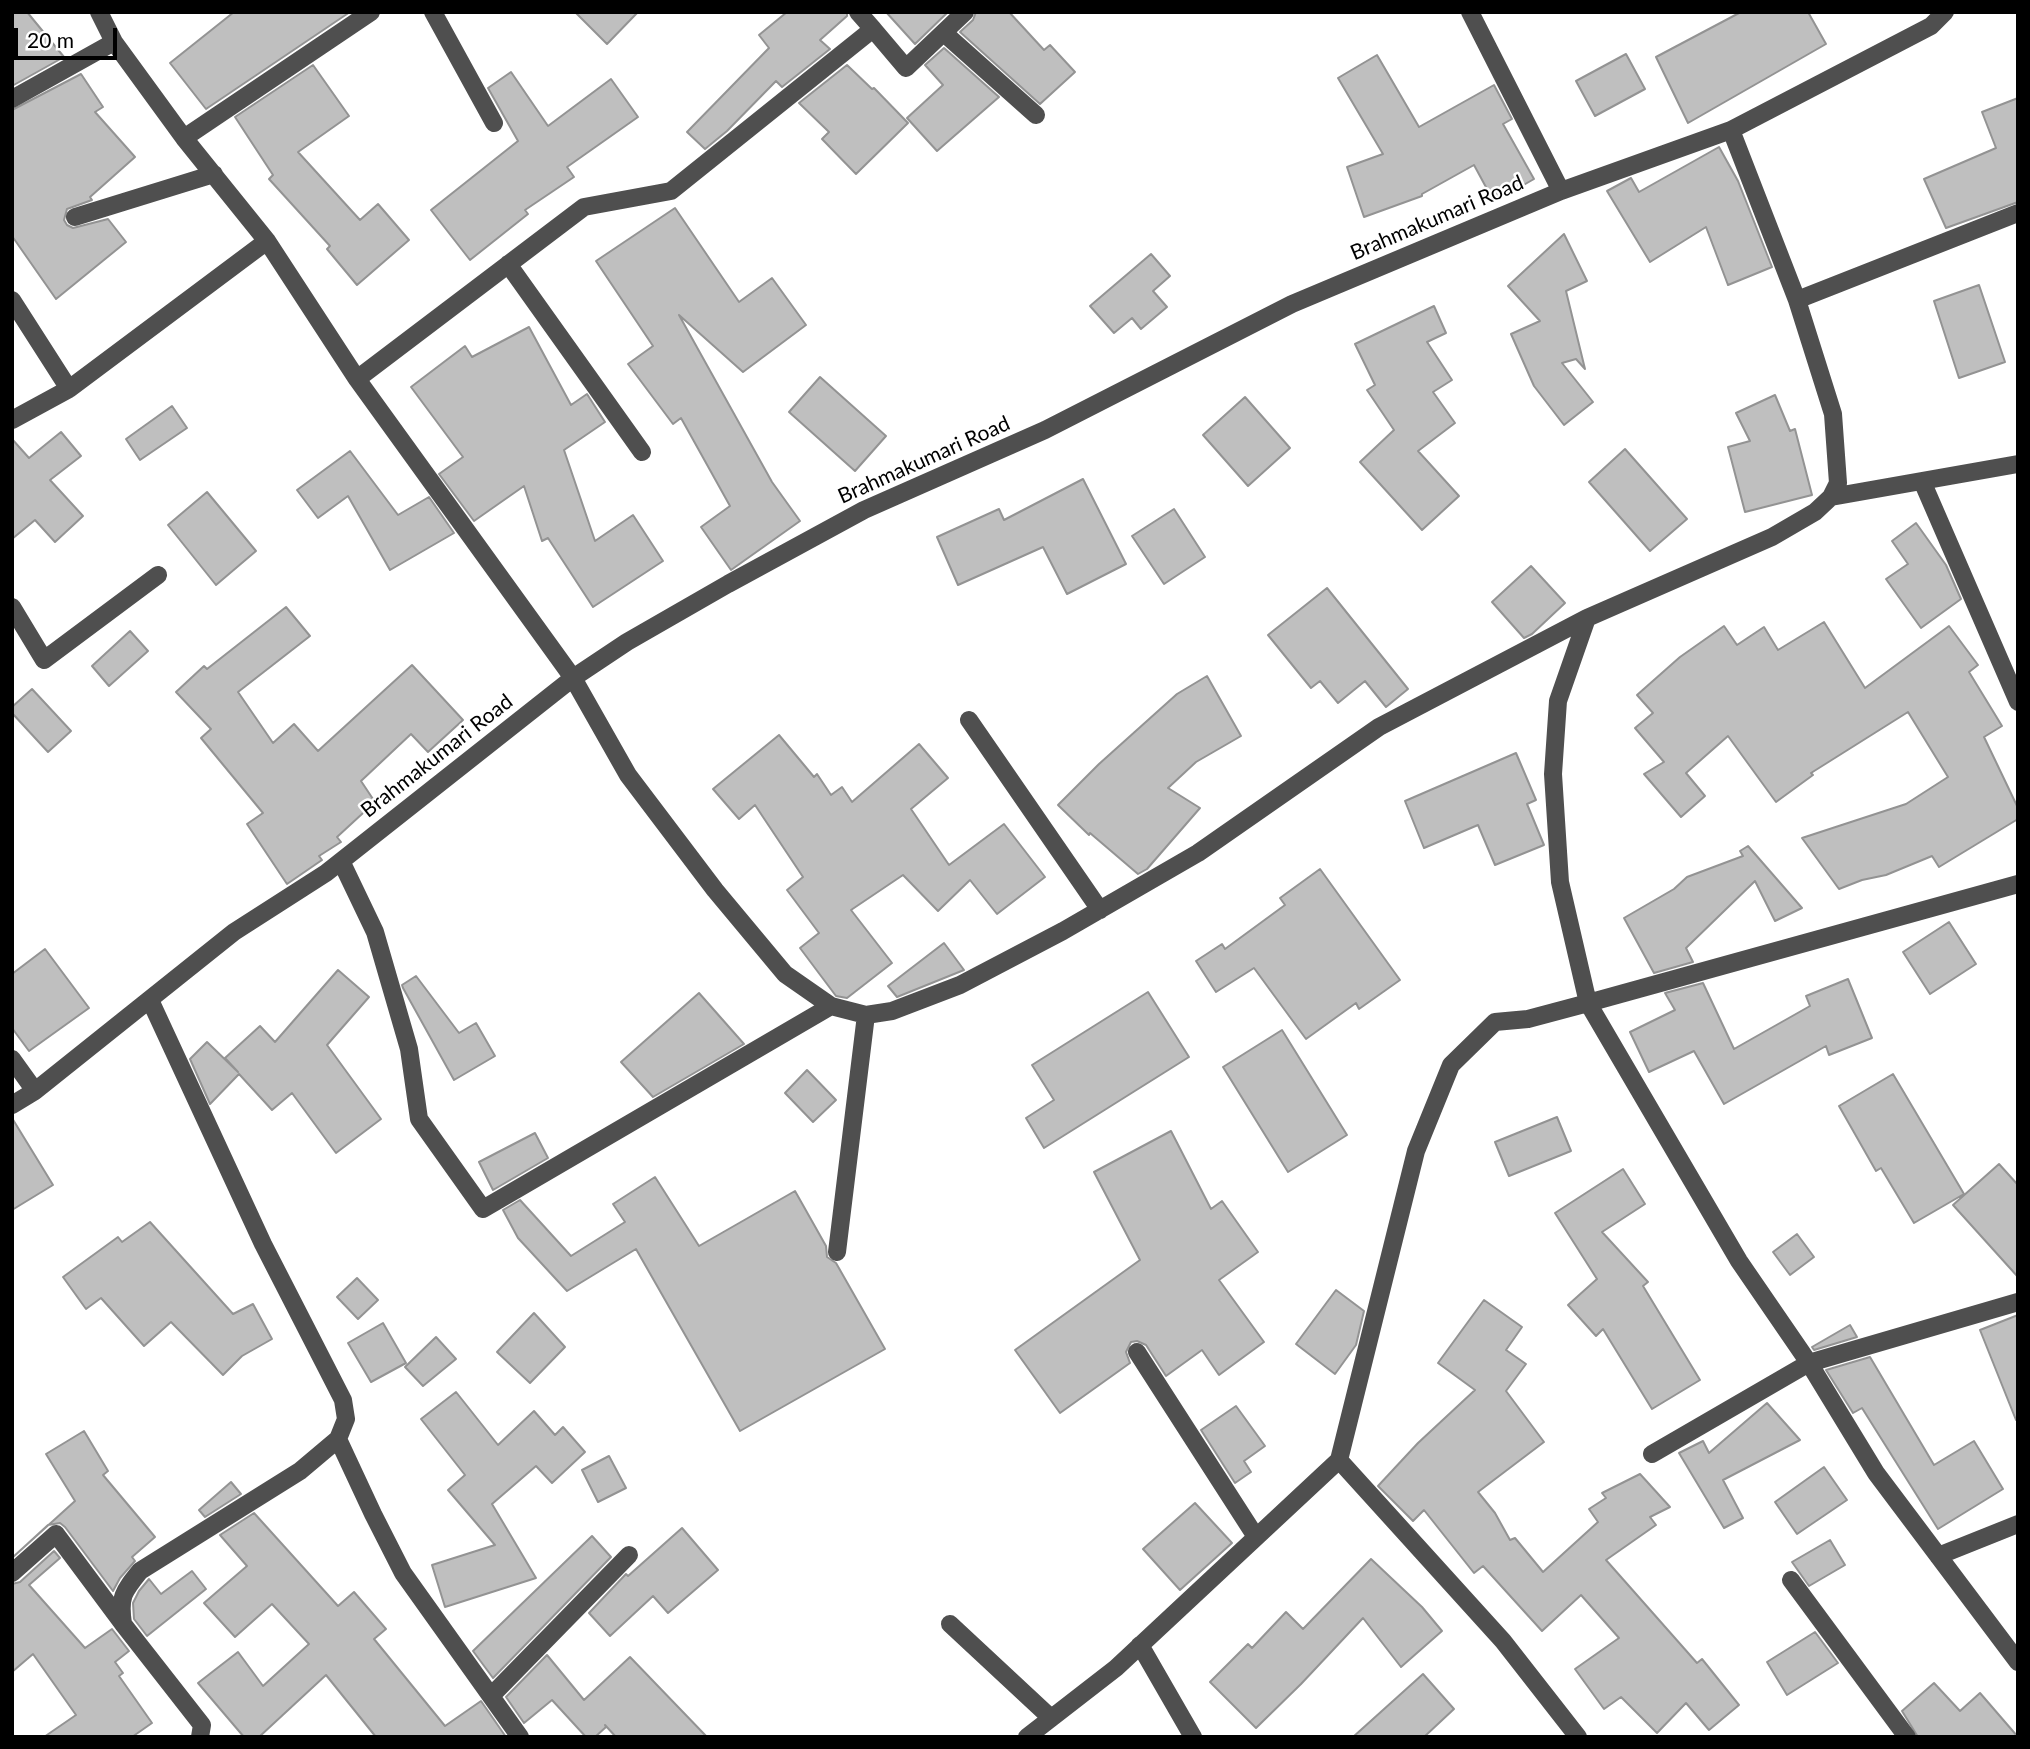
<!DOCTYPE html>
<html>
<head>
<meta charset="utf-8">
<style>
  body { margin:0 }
  #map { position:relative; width:2030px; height:1749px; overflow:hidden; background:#fff; font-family:Lato,sans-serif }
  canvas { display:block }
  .frame { position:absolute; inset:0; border:14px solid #000; pointer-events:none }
  .scale { position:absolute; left:14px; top:28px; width:103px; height:32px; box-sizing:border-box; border:4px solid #000; border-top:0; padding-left:9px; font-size:21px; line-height:24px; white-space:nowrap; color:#000; -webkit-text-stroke:5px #fff; paint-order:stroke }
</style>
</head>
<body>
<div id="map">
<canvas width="2030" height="1749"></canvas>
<div class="frame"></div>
<div class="scale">20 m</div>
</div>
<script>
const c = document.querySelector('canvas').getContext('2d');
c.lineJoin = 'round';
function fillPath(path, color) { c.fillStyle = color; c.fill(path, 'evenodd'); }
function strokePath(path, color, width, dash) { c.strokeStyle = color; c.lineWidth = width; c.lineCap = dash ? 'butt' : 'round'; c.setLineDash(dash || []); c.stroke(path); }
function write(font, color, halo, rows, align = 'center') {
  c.font = font + ' Lato,sans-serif'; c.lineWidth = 5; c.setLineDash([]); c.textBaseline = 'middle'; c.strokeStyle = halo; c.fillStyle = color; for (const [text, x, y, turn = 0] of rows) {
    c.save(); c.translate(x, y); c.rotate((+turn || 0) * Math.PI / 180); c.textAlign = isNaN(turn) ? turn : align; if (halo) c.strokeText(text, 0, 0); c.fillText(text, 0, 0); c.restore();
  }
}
const building = new Path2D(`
  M 12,12 L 27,12 L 64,57 L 12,86 Z
  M 234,12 L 350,12 L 206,109 L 170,63 Z
  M 575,12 L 638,12 L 607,44 Z
  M 787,12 L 847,12 L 847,16 L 820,40 L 830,49 L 782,87 L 776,81 L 727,131 L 705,149 L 687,132 L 769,48 L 759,35 Z
  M 886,12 L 948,12 L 915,44 Z
  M 976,12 L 1009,12 L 1044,50 L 1050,45 L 1075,72 L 1040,104 L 960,32 L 973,20 Z
  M 1741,12 L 1808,12 L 1826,44 L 1688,123 L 1656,57 Z
  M 944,48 L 999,97 L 937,151 L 907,118 L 943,85 L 925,65 Z
  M 1626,54 L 1645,89 L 1595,116 L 1576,81 Z
  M 1377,55 L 1419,127 L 1494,85 L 1512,119 L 1503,124 L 1534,179 L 1494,202 L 1474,165 L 1422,194 L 1422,196 L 1364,217 L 1347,167 L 1383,154 L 1338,78 Z
  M 313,65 L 349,116 L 298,152 L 360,220 L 378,204 L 409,240 L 357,285 L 327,249 L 330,246 L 269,179 L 273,175 L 235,117 Z
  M 847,65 L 872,89 L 874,88 L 908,123 L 856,174 L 822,139 L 829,132 L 799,103 Z
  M 511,72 L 548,126 L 611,79 L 638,117 L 567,167 L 574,177 L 525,210 L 528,214 L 470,260 L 431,210 L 518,141 L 488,88 Z
  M 81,74 L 103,107 L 95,112 L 135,157 L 90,197 L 92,200 L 67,209 L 64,220 L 67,225 L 73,228 L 108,219 L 126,242 L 56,299 L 12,236 L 12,110 Z
  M 2018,98 L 2018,202 L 1946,228 L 1924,179 L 1996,148 L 1982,112 Z
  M 1719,147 L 1738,181 L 1772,267 L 1728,285 L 1706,227 L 1650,262 L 1607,191 L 1631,178 L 1639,192 Z
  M 675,208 L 739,302 L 772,278 L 806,325 L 743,372 L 679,315 L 772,482 L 800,521 L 731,570 L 701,527 L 730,506 L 681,418 L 673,424 L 628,364 L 653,346 L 596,261 Z
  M 1564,234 L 1587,281 L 1566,291 L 1585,369 L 1576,359 L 1562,363 L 1593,402 L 1564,425 L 1534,386 L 1511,334 L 1540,321 L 1508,286 Z
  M 1151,254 L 1170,276 L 1153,291 L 1167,307 L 1141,329 L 1132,318 L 1114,333 L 1090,306 Z
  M 1979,285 L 2005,362 L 1959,378 L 1934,301 Z
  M 1434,306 L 1446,333 L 1427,342 L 1452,380 L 1433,392 L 1455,423 L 1418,451 L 1459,496 L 1422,530 L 1360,462 L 1394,430 L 1367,390 L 1375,385 L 1355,344 Z
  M 529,327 L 571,405 L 587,394 L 605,422 L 564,450 L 595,541 L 633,515 L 663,561 L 593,607 L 548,538 L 542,541 L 524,486 L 474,521 L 439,474 L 463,457 L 411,387 L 465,346 L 472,357 Z
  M 820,377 L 886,436 L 855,471 L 789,412 Z
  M 1775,395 L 1790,431 L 1795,429 L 1812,495 L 1745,512 L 1728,447 L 1750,441 L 1736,413 Z
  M 1245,397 L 1290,448 L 1248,486 L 1203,435 Z
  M 172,406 L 187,428 L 140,460 L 126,439 Z
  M 61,432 L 81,456 L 50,480 L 83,516 L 55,542 L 35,520 L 12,539 L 12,439 L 29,458 Z
  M 1625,449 L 1687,519 L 1650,551 L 1589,482 Z
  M 350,451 L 398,515 L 429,497 L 454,533 L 390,570 L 348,496 L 318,518 L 297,490 Z
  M 1083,479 L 1126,564 L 1067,594 L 1043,547 L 958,585 L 937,537 L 999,509 L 1004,520 Z
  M 207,492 L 256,551 L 216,585 L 168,525 Z
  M 1174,509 L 1205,557 L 1164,584 L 1132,536 Z
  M 1916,523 L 1946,565 L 1961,599 L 1921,628 L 1886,579 L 1908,564 L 1892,541 Z
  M 1531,566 L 1565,603 L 1532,634 L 1524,638 L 1492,602 Z
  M 1327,588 L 1408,689 L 1386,707 L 1365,681 L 1338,703 L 1320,681 L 1311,688 L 1268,635 Z
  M 286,607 L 310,636 L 238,692 L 273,743 L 294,724 L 318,751 L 412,665 L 463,720 L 428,752 L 411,734 L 361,781 L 375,802 L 337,837 L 341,842 L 319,856 L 322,860 L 287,884 L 247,824 L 263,813 L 201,738 L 211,729 L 176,692 L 204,666 L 207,669 Z
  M 1824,622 L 1865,688 L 1949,626 L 1978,665 L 1969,672 L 2002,726 L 1984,737 L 2018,808 L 2018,819 L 1939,867 L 1932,856 L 1886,875 L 1862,880 L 1839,889 L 1802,838 L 1906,804 L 1948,777 L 1908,712 L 1811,773 L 1813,775 L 1776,802 L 1728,736 L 1686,773 L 1705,796 L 1681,817 L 1644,774 L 1664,762 L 1635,728 L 1653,713 L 1637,695 L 1680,657 L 1724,626 L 1737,645 L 1764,627 L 1778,650 Z
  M 130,631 L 148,651 L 109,686 L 92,666 Z
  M 1207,676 L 1241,736 L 1196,762 L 1168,788 L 1200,808 L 1147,869 L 1138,874 L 1090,833 L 1089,835 L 1058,805 L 1099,764 L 1177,694 Z
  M 32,689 L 71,731 L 48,752 L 12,713 L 12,707 Z
  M 779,735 L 814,777 L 817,774 L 831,795 L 842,787 L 852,802 L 919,744 L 948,778 L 911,809 L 949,865 L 1004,824 L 1045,877 L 997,914 L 970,880 L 938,911 L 903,875 L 851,910 L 892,963 L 847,998 L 836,996 L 800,948 L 819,933 L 787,890 L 803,877 L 755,805 L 739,819 L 713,789 Z
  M 1516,753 L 1536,800 L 1527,804 L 1544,845 L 1495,865 L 1478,825 L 1424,848 L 1405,801 Z
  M 1748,846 L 1802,908 L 1775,921 L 1755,881 L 1686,948 L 1693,962 L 1654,973 L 1624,918 L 1674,889 L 1687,877 L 1743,856 L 1740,851 Z
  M 1320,869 L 1400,980 L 1359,1009 L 1356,1003 L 1306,1039 L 1254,968 L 1216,992 L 1196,961 L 1222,944 L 1225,949 L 1285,905 L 1280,898 Z
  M 1949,922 L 1976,964 L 1930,994 L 1903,952 Z
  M 944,943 L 964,970 L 897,997 L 888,986 Z
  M 45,949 L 89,1008 L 29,1051 L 12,1028 L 12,974 Z
  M 338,970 L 369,997 L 327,1045 L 381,1119 L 336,1153 L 292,1093 L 272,1110 L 239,1074 L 210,1104 L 190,1059 L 207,1042 L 238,1072 L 225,1058 L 260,1026 L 275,1042 Z
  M 416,976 L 459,1033 L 476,1023 L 495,1056 L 454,1080 L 403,988 L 402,985 Z
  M 1848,979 L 1872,1038 L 1829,1055 L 1826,1046 L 1724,1104 L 1694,1051 L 1649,1072 L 1630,1032 L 1675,1010 L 1665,993 L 1703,983 L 1734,1049 L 1810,1006 L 1806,996 Z
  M 1148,992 L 1189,1057 L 1044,1148 L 1026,1118 L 1054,1100 L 1032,1065 Z
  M 699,993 L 744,1044 L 653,1097 L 621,1062 Z
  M 1282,1030 L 1347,1135 L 1288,1172 L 1223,1067 Z
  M 807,1070 L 836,1100 L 813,1122 L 785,1093 Z
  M 1893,1074 L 1964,1194 L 1914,1223 L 1881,1168 L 1876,1171 L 1839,1106 Z
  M 1557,1117 L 1571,1151 L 1509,1176 L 1495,1142 Z
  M 12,1118 L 53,1185 L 12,1210 Z
  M 1171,1131 L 1211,1209 L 1222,1201 L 1258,1252 L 1219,1280 L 1264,1342 L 1219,1375 L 1202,1350 L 1166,1376 L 1146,1345 L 1137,1341 L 1131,1342 L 1126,1352 L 1130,1363 L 1060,1413 L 1015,1350 L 1140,1260 L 1094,1172 Z
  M 535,1133 L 548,1158 L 493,1190 L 479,1162 Z
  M 1999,1164 L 2018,1185 L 2018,1277 L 1953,1205 Z
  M 1623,1169 L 1645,1204 L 1602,1232 L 1648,1282 L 1643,1286 L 1700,1380 L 1652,1409 L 1603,1329 L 1596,1336 L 1568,1305 L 1597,1279 L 1555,1213 Z
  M 655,1177 L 699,1246 L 795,1191 L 826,1246 L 827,1257 L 836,1263 L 885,1349 L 740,1431 L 636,1249 L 567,1291 L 518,1238 L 503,1210 L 520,1200 L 571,1256 L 625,1222 L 613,1204 Z
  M 150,1222 L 233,1314 L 253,1304 L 272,1339 L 242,1356 L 223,1375 L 171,1322 L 144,1346 L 101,1298 L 86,1309 L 63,1277 L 118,1237 L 122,1242 Z
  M 1797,1234 L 1814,1257 L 1790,1275 L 1773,1252 Z
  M 357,1278 L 378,1300 L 358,1319 L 337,1297 Z
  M 1336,1290 L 1364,1311 L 1356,1345 L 1335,1374 L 1296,1344 Z
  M 1484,1300 L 1522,1327 L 1506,1350 L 1526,1364 L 1506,1391 L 1544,1442 L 1478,1492 L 1495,1513 L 1510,1540 L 1515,1538 L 1543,1572 L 1598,1522 L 1589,1509 L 1606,1498 L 1602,1493 L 1640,1474 L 1670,1507 L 1650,1517 L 1656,1525 L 1606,1560 L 1697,1663 L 1702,1659 L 1739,1705 L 1709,1730 L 1686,1703 L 1657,1733 L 1621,1697 L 1604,1709 L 1575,1669 L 1619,1638 L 1581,1595 L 1542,1631 L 1483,1566 L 1474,1573 L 1424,1510 L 1413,1521 L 1378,1486 L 1418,1443 L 1475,1390 L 1438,1363 Z
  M 534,1313 L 565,1347 L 530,1383 L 497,1352 Z
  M 2018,1315 L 2018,1420 L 2016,1420 L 1980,1330 Z
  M 383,1323 L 406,1363 L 371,1382 L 348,1343 Z
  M 1850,1325 L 1857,1337 L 1814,1350 L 1812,1347 Z
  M 436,1337 L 456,1359 L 423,1386 L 405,1367 Z
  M 1870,1357 L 1934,1465 L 1974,1441 L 2003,1489 L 1938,1529 L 1862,1408 L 1853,1413 L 1826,1370 Z
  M 456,1392 L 498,1445 L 534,1411 L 555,1435 L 563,1427 L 585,1452 L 552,1483 L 536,1466 L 492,1504 L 536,1578 L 445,1607 L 432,1565 L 495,1545 L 448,1490 L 465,1475 L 421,1419 Z
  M 1767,1403 L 1800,1440 L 1723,1480 L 1743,1518 L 1724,1528 L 1679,1453 L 1703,1441 L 1709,1453 Z
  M 1236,1406 L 1265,1446 L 1244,1461 L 1251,1472 L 1235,1483 L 1201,1430 Z
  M 84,1431 L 108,1471 L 103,1475 L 155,1537 L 132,1557 L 135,1561 L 120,1578 L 113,1591 L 65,1527 L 60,1523 L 48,1525 L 12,1558 L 75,1501 L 46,1454 Z
  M 609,1456 L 626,1488 L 598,1502 L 582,1470 Z
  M 1824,1467 L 1847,1500 L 1797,1534 L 1775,1502 Z
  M 231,1482 L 241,1494 L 205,1517 L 199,1510 Z
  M 1195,1503 L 1232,1543 L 1180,1590 L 1143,1549 Z
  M 254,1513 L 338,1606 L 354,1592 L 386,1629 L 374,1639 L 445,1726 L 481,1701 L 506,1737 L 376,1737 L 326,1675 L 259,1737 L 244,1737 L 198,1683 L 238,1652 L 263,1686 L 309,1644 L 272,1604 L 235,1637 L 204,1603 L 247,1566 L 220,1535 Z
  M 682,1528 L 718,1570 L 668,1613 L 653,1596 L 610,1636 L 589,1613 L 626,1574 L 628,1576 Z
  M 592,1536 L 611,1557 L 493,1678 L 473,1651 Z
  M 1830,1540 L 1845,1565 L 1809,1586 L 1792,1562 Z
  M 54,1551 L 60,1558 L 29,1585 L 85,1648 L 112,1629 L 129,1651 L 115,1662 L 123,1673 L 119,1676 L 152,1723 L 132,1737 L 44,1737 L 76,1715 L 33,1654 L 12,1672 L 12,1584 L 20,1582 Z
  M 1371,1559 L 1422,1607 L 1442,1631 L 1401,1667 L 1363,1618 L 1301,1684 L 1256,1728 L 1210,1682 L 1248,1644 L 1252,1648 L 1286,1612 L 1303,1629 Z
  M 192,1571 L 206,1589 L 147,1636 L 134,1619 L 133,1603 L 139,1591 L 149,1579 L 161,1594 Z
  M 1815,1632 L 1838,1663 L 1787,1695 L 1767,1662 Z
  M 547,1655 L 584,1700 L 630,1657 L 707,1737 L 616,1737 L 605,1725 L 606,1727 L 595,1737 L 586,1737 L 552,1700 L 524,1723 L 506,1697 Z
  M 1423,1674 L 1454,1709 L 1424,1737 L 1353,1737 Z
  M 1934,1683 L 1960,1711 L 1980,1693 L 2018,1737 L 1918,1737 L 1902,1711 Z`);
fillPath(building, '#bfbfbf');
strokePath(building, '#939393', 2);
strokePath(new Path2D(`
  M 99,12 L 114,42 L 184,138 L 267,241 L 357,379 L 573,678 L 628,775 L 715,890 L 785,974 L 831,1006 L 866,1015 L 892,1011 L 960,985 L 1063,931 L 1198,853 L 1379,727 L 1587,618 L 1772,537 L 1815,512 L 1831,497 L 1838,483 L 1833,414 L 1797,300 L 1731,130
  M 433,12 L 494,123
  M 1470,12 L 1561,191
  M 873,29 L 906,68 L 965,12
  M 944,33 L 1036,115
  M 12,99 L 114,42
  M 184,138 L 371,12
  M 75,217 L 214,174
  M 508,264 L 642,452
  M 12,300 L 69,389
  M 1797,300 L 2018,213
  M 357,379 L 584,207 L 671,191 L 873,29 L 858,12
  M 12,420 L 69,389 L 267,241
  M 1922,481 L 2018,702
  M 1831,497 L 2018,464
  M 12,607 L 44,660 L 158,575
  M 1587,618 L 1558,701 L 1553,774 L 1560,882 L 1588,1003 L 1739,1261 L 1809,1363 L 1876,1473 L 2018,1662
  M 969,720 L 1100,910
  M 341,861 L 375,932 L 409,1049 L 419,1119 L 483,1209 L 831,1006
  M 150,1000 L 263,1244 L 343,1400 L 346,1419 L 338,1439 L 300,1471 L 140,1571 C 123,1592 119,1597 123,1624 L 202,1725 L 200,1737
  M 12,1059 L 35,1091
  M 12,1105 L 35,1091 L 234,932 L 326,873 L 573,678 L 627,642 L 728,584 L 864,510 L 1045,430 L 1292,304 L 1561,191 L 1731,130 L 1931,26 L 1945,12
  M 837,1252 L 866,1015
  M 1137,1352 L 1256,1537
  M 338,1439 L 373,1514 L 403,1573 L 520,1737
  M 1652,1454 L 1809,1363 L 2018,1302
  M 1938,1556 L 2018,1524
  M 12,1573 L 56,1534 L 123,1624
  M 1791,1580 L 1907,1737
  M 950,1624 L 1051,1718
  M 1140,1645 L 1193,1737
  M 491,1696 L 629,1555
  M 1027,1737 L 1116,1668 L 1339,1460
  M 1578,1737 L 1503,1641 L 1339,1460 L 1416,1151 L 1451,1065 L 1495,1022 L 1528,1019 L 1588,1003 L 2018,884`), '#4f4f4f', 18);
write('21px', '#000', '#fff', [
  ["Brahmakumari Road",1437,218,-23],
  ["Brahmakumari Road",924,460,-24],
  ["Brahmakumari Road",437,756,-38]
]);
</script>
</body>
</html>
